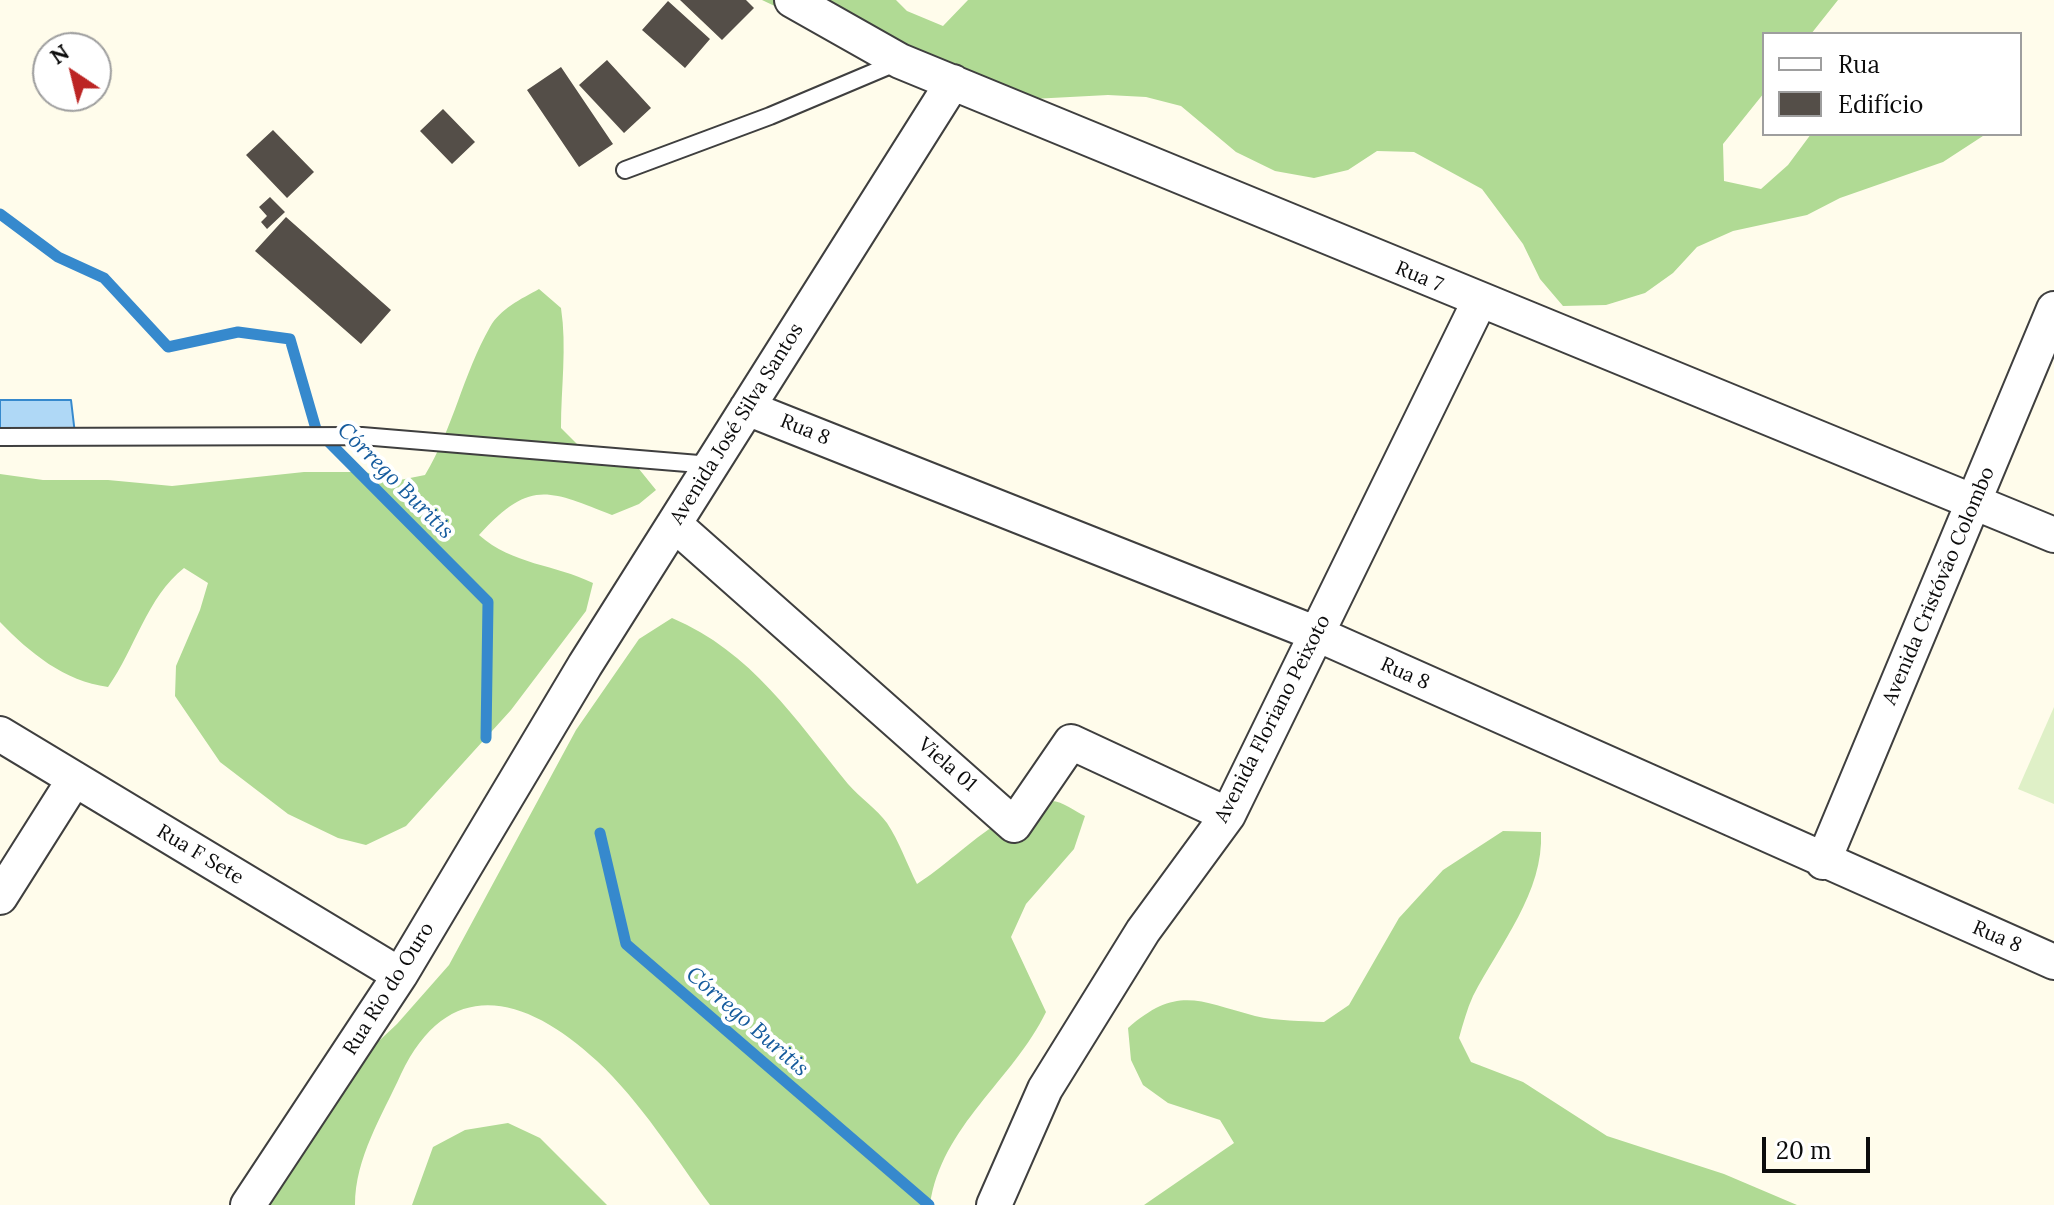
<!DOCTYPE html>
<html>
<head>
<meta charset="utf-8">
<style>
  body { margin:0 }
  #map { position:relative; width:2054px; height:1205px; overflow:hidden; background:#fffceb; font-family:Lora,serif }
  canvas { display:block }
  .legend { position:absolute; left:1762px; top:32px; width:260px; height:104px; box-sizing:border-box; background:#fff; border:2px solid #9e9e9e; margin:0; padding:10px 14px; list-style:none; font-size:24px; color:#0c0c0c }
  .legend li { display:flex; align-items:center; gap:16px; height:40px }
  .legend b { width:40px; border:2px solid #9e9e9e }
  .north { position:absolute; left:32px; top:32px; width:80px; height:80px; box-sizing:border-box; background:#fff; border:2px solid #9e9e9e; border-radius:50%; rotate:325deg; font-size:22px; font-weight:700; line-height:32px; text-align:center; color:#0c0c0c }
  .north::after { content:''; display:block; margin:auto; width:28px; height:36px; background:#bc2524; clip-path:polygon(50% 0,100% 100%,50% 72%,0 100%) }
  .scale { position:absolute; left:1762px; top:1137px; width:108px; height:36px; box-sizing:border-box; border:4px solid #0c0c0c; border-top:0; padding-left:10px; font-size:24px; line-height:28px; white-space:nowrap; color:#0c0c0c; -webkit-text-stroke:6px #fff; paint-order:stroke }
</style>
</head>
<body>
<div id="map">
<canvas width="2054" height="1205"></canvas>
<ul class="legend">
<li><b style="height:10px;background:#fff"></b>Rua</li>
<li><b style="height:22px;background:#544e48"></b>Edifício</li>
</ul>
<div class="north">N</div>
<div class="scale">20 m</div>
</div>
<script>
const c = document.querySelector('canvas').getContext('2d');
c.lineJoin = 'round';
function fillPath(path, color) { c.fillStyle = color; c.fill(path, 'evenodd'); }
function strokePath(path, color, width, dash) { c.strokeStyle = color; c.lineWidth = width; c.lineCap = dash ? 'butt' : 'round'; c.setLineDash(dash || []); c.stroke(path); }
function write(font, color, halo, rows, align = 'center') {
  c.font = font + ' Lora,serif'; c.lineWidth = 8; c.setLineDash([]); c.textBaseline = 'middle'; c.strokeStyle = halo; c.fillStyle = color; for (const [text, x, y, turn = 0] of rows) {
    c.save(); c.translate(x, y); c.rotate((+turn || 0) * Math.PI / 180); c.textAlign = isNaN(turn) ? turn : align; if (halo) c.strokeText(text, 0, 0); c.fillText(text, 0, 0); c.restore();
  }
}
fillPath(new Path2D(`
  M 762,0 L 896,0 L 907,11 L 943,26 L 968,0 L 1838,0 L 1811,34 L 1764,34 L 1764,93 L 1723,144 L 1724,181 L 1761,189 L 1788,165 L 1811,134 L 1986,134 L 1943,162 L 1840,198 L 1807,215 L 1733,231 L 1697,247 L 1673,273 L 1645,293 L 1606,305 L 1563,306 L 1540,279 L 1523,244 L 1482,189 L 1414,152 L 1377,151 L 1348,170 L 1314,178 L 1275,171 L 1236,152 L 1181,106 L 1146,97 L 1108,95 L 1032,99 L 996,89 L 964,68 L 917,50 L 842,38 Z
  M 539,289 L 561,308 C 567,347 561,388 561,428 L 582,449 L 639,469 L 656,490 L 639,504 L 612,515 C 548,490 530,479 479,535 C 513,565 554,564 593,583 L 586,611 L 511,710 L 406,826 L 366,845 L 338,838 L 288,814 L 220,762 L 175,696 L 176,666 L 200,610 L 208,583 L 184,568 C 147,597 135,649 108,687 C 64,681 30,653 0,622 L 0,474 L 43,480 L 108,480 L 172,486 L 304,472 L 365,472 L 395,481 L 425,475 C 453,429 463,374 490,327 C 500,309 521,299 539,289 Z
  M 672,618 C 752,652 795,719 848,784 C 860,798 877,809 887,823 C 899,841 907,864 917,884 C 954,861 1011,800 1052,801 C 1062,801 1076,812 1085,816 L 1074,849 L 1026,904 L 1011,937 L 1046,1012 C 1013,1080 941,1126 930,1205 L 710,1205 C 675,1157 641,1102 597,1061 C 527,996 449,973 401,1074 C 382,1116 355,1158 355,1205 L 263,1205 L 317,1099 L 397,1024 L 449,965 L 576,730 L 639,639 Z
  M 1503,831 L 1541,832 C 1544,892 1500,944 1473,996 C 1467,1009 1463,1024 1459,1038 L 1471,1062 L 1523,1082 L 1607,1136 L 1724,1174 L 1797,1205 L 1144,1205 L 1234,1143 L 1220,1120 L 1168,1103 L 1143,1085 L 1131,1060 L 1128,1028 C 1177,985 1199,1001 1255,1016 C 1277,1021 1302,1021 1324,1022 L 1349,1005 L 1399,918 L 1443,870 Z
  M 508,1123 L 540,1138 L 607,1205 L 412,1205 L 433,1147 L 465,1130 Z`), '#b0da94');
fillPath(new Path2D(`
  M 2054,707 L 2054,804 L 2018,789 Z`), '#dff0c7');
const water = new Path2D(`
  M 0,400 L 71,400 L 75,434 L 0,432 Z`);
fillPath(water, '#afd8f6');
strokePath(water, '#3689cd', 2);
strokePath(new Path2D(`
  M 0,214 L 58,257 L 104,278 L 168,347 L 238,332 L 290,339 L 316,429 L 488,602 L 486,738
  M 600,833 L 626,944 L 929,1205`), '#3689cd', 11);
fillPath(new Path2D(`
  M 680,0 L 746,0 L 754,8 L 722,40 Z
  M 668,1 L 710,39 L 685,68 L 642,30 Z
  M 607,60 L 651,108 L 624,133 L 579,85 Z
  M 561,67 L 613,144 L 579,167 L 527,90 Z
  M 443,109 L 475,142 L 452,164 L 420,131 Z
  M 273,130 L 314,172 L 287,198 L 246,155 Z
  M 270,197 L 285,212 L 267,229 L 261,222 L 267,216 L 259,207 Z
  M 286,217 L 391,310 L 361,344 L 255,251 Z`), '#544e48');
const lane = new Path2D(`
  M 625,170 L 770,116 L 898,62
  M 0,437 L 362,436 L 711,465`);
const street = new Path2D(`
  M 792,0 L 900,61 L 2054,535
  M 747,408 L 1317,634 L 2054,962
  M 674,524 L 1014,825 L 1071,742 L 1228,815
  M 0,734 L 400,975
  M 1823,862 L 2054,309
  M 0,897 L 74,780
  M 248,1205 L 400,975 L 585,665 L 953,82
  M 994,1205 L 1045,1089 L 1143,931 L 1228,815 L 1479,302`);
strokePath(lane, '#3f3f3f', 20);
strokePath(street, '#3f3f3f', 38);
strokePath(lane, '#fff', 16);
strokePath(street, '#fff', 34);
write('20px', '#0c0c0c', '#fff', [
  ["Rua 7",1419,277,23],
  ["Avenida José Silva Santos",737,424,-58],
  ["Rua 8",805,430,22],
  ["Avenida Cristóvão Colombo",1939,586,-67],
  ["Rua 8",1405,674,24],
  ["Avenida Floriano Peixoto",1273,719,-63],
  ["Viela 01",947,765,41],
  ["Rua F Sete",200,855,31],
  ["Rua 8",1997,937,23],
  ["Rua Rio do Ouro",389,989,-58]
]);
write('italic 22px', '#155b9d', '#fff', [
  ["Córrego Buritis",395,481,45],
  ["Córrego Buritis",747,1022,41]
]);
</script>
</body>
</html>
